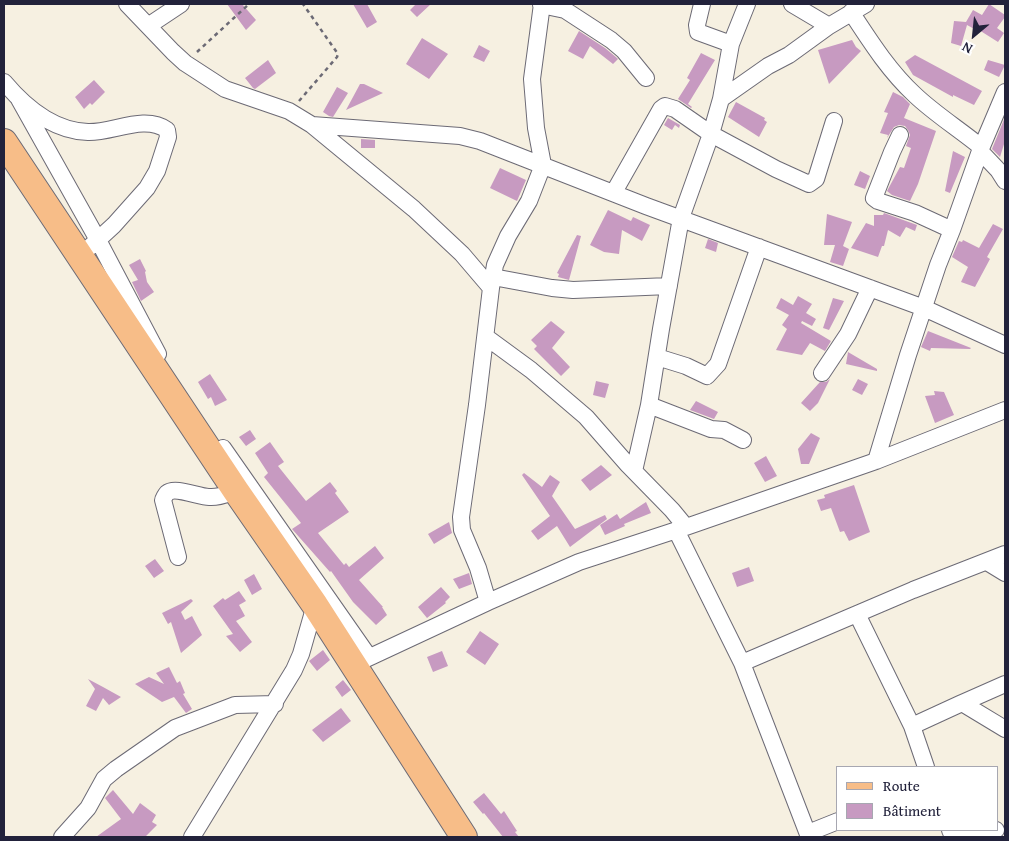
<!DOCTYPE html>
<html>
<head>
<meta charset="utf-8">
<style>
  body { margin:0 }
  #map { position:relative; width:1009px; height:841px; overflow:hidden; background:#f6f0e1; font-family:"Gentium Book Plus",serif }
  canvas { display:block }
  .frame { position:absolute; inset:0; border:5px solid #22223b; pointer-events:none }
  .legend { position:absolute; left:836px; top:766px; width:162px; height:65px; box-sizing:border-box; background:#fff; border:1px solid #a7a7b1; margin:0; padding:6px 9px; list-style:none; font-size:15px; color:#22223b }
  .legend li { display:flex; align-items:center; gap:10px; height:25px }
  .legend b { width:25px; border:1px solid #a7a7b1 }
  .north { position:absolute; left:949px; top:10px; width:50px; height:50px; -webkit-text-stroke:4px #fff; paint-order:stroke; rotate:208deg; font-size:14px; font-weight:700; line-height:20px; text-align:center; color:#22223b }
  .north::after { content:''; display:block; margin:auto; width:18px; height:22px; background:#22223b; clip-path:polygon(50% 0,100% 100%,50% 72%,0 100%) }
</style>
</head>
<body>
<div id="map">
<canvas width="1009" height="841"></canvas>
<div class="frame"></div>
<ul class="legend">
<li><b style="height:6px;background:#f7bd88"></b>Route</li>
<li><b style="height:14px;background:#c79ac1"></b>Bâtiment</li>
</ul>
<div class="north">N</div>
</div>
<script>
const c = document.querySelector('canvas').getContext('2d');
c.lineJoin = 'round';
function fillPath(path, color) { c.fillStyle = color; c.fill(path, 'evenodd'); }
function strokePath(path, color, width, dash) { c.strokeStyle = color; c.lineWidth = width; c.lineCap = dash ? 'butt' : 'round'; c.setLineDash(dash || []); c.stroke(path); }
fillPath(new Path2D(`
  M 227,4 L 242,4 L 256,20 L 246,30 Z
  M 353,4 L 367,4 L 377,22 L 367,28 Z
  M 416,4 L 431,4 L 417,17 L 410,10 Z
  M 989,4 L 1005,15 L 1005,17 L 997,28 L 1004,33 L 998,42 L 979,30 L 978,31 L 967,25 L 961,46 L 951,43 L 954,21 L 966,22 L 973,10 L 982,15 Z
  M 579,31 L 605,48 L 617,58 L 618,59 L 613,64 L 590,46 L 583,59 L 568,51 Z
  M 422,38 L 448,54 L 429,79 L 406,64 Z
  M 852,40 L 856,47 L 861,51 L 829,84 L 818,50 Z
  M 479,45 L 490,51 L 484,62 L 473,57 Z
  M 701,53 L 715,60 L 688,104 L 692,107 L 691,108 L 678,99 L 690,80 L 687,78 Z
  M 915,55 L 982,91 L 974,105 L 953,95 L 953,97 L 913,75 L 905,62 Z
  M 268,60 L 276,73 L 255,89 L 253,88 L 245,78 Z
  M 988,60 L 1005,65 L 999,77 L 984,70 Z
  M 94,80 L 105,92 L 92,105 L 90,103 L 84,109 L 75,97 Z
  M 360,84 L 364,84 L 383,93 L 346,110 Z
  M 337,87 L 348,93 L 333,117 L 329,116 L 323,112 Z
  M 893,92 L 903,97 L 910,104 L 904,118 L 936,131 L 918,184 L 910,201 L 892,195 L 887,191 L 900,167 L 904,168 L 911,148 L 906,146 L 910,135 L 908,130 L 905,126 L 899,125 L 894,127 L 887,138 L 888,135 L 880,133 L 888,113 L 884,112 Z
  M 736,102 L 765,118 L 764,120 L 767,122 L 759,137 L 728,117 Z
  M 1005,117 L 1005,141 L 1000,157 L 992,149 Z
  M 668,118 L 680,125 L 679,128 L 675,125 L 672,130 L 664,125 Z
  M 361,139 L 375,140 L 375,148 L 361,148 Z
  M 953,151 L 965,157 L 950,193 L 945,191 Z
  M 500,168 L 526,180 L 517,201 L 490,188 Z
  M 860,171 L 870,176 L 865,189 L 854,185 Z
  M 608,210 L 631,221 L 633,217 L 650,225 L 642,241 L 622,230 L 619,254 L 604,252 L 590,245 Z
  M 884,213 L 917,225 L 915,231 L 906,227 L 900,237 L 888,230 L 884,246 L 882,246 L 878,257 L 851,248 L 866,223 L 874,226 L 874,215 L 883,215 Z
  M 827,214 L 852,222 L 843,246 L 849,249 L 843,266 L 830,262 L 835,245 L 824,245 Z
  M 993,224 L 1003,229 L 987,257 L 990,259 L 975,287 L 961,282 L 968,267 L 952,257 L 959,241 L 962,242 L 963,240 L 979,248 Z
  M 577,235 L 581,236 L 569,280 L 558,277 L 559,274 L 557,273 Z
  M 708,239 L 718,243 L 716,252 L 705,248 Z
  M 140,259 L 146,271 L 145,272 L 147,282 L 154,292 L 141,301 L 132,282 L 138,280 L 129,265 Z
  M 798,296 L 812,304 L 806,313 L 816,319 L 812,326 L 802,321 L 801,323 L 831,341 L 825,351 L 810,343 L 802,355 L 776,350 L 787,329 L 782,325 L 789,315 L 776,308 L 781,298 L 793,305 Z
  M 833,298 L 844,301 L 829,330 L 823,328 Z
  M 551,321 L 565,332 L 552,348 L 570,367 L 561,376 L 534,349 L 537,346 L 531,340 Z
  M 928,331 L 971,348 L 970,349 L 931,348 L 930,351 L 921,347 Z
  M 848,352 L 877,369 L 877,371 L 846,364 Z
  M 210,374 L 227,400 L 215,406 L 211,397 L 208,399 L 198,382 Z
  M 830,379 L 818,403 L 810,411 L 801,403 L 820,382 L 826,382 Z
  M 858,379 L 868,384 L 862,395 L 852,390 Z
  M 596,381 L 609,384 L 605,398 L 593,395 Z
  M 934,391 L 944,392 L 954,415 L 935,423 L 925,396 L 935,395 Z
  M 696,401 L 718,412 L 714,419 L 690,410 Z
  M 250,430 L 256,439 L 246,446 L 239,437 Z
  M 811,433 L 820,438 L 809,464 L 801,464 L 798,449 Z
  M 270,442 L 284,462 L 278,466 L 306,501 L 330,482 L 337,491 L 335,493 L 349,512 L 318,533 L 344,565 L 346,563 L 349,567 L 375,546 L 384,558 L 359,580 L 383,607 L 382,607 L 387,615 L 376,625 L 353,602 L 331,571 L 330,572 L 292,529 L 301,523 L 264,477 L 268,473 L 255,453 Z
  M 766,456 L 777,476 L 765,482 L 754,463 Z
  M 601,465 L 612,475 L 590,491 L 581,480 Z
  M 524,473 L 542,487 L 550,475 L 560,482 L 552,496 L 575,529 L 605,515 L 607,519 L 570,547 L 557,526 L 538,540 L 531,531 L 550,516 L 522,475 Z
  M 854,485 L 870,532 L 849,541 L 844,531 L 840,532 L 831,508 L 821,511 L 817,500 L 825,498 L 824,495 Z
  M 646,502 L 651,513 L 624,524 L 625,526 L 605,535 L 600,525 L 617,514 L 620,519 Z
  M 449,522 L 452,533 L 434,544 L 428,534 Z
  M 155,559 L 164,571 L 154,578 L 145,566 Z
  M 749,567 L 754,581 L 737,587 L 732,573 Z
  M 469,573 L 472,584 L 459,589 L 453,579 Z
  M 254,574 L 262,589 L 252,595 L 244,580 Z
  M 441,587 L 450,597 L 445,602 L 446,603 L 427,618 L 418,607 Z
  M 239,591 L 246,601 L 239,605 L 245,616 L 236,621 L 252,642 L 240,652 L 226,636 L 233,634 L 213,606 L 223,598 L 225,600 Z
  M 191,599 L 193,601 L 181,612 L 185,620 L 192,616 L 202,635 L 181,653 L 171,622 L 168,624 L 162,613 Z
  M 480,631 L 499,644 L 485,665 L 466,652 Z
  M 323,650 L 330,660 L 317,671 L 309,661 Z
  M 442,651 L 448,666 L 433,672 L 427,657 Z
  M 169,667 L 177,683 L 180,681 L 185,693 L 183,694 L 192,709 L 186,713 L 174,697 L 162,702 L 135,684 L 149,677 L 164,684 L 156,673 Z
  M 88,679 L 103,687 L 121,697 L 109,705 L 103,698 L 96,711 L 86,706 L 95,689 Z
  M 343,680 L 351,690 L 342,697 L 335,687 Z
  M 341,708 L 351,721 L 323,742 L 312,730 Z
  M 113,790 L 133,814 L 140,803 L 156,815 L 152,822 L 157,825 L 145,837 L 96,837 L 121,819 L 105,798 Z
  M 484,793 L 501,814 L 504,811 L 517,831 L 515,832 L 519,837 L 503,837 L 484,813 L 483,814 L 473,802 Z`), '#c79ac1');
const street = new Path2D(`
  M 127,4 L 173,52 L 185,63 L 225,89 L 289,111 L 312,125 L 414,209 L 462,254 L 491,288 L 477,405 L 461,517 L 462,530 L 478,568 L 488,602
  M 702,4 L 697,25 L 698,32 L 731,44
  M 792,4 L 829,26
  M 541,5 L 565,10 L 611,40 L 624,51 L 646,78
  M 851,12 C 870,41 889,71 915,95 C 935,114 959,129 981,147
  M 148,26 L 181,4
  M 4,82 C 25,107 53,131 88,132 C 112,133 145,114 167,130 L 168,137 L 157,171 L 147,188 L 114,225 L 90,247
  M 19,99 L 98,240 L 158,354
  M 721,99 L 768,66 L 789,55 L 829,26 L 866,4
  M 312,125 L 460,136 L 480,141 L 646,206 L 924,308 L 1005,345
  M 900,135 L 892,152 L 874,198 L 878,201 L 915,213 L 952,230
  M 980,151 L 998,170 L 1005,181
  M 614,192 L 661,109 L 665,106 L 675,109 L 711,134 L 776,169 L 809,184 L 816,179 L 834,121
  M 493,277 L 552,288 L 573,290 L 669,286
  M 491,288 L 495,265 L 508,236 L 529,201 L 543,165 L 536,128 L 532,79 L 542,4
  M 486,337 L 531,370 L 586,417 L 628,465 L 672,510 L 686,527
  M 657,357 L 686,366 L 707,376 L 718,364 L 759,247
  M 822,373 L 848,334 L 870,288
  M 649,405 L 711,429 L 724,430 L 743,440
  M 223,448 L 369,657
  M 876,461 L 908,355 L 938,265 L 952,230 L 980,151 L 1005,92
  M 634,471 L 649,405 L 661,329 L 681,218 L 711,134 L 721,99 L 731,44 L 747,4
  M 676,530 L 742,663
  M 178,557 L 163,500 C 163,499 166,494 167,493 C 175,486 199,497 209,497 C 219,498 227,494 236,491
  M 987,562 L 1005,573
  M 857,614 L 912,726 L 926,767
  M 353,665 L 488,602 L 579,562 L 686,527 L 876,461 L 1005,410
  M 1005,684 L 962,703 L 1005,729
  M 912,726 L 962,703
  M 950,830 L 953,837
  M 808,833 L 838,821
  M 62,837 L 88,808 L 104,779 L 116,769 L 175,728 L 235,705 L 275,704
  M 192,837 L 294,670 L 301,654 L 315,605
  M 809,837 L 742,663 L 913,590 L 1005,554
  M 964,837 L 996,830`);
const primary = new Path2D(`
  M 4,142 L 236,491 L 315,605 L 464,837`);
strokePath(street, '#6c6a75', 18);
strokePath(primary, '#6c6a75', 28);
strokePath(new Path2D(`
  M 197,52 L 249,4
  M 299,101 L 337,57 L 338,54 L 303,4`), '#6c6a75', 2.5, [4, 4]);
strokePath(street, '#fff', 16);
strokePath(primary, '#f7bd88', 26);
</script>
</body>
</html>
